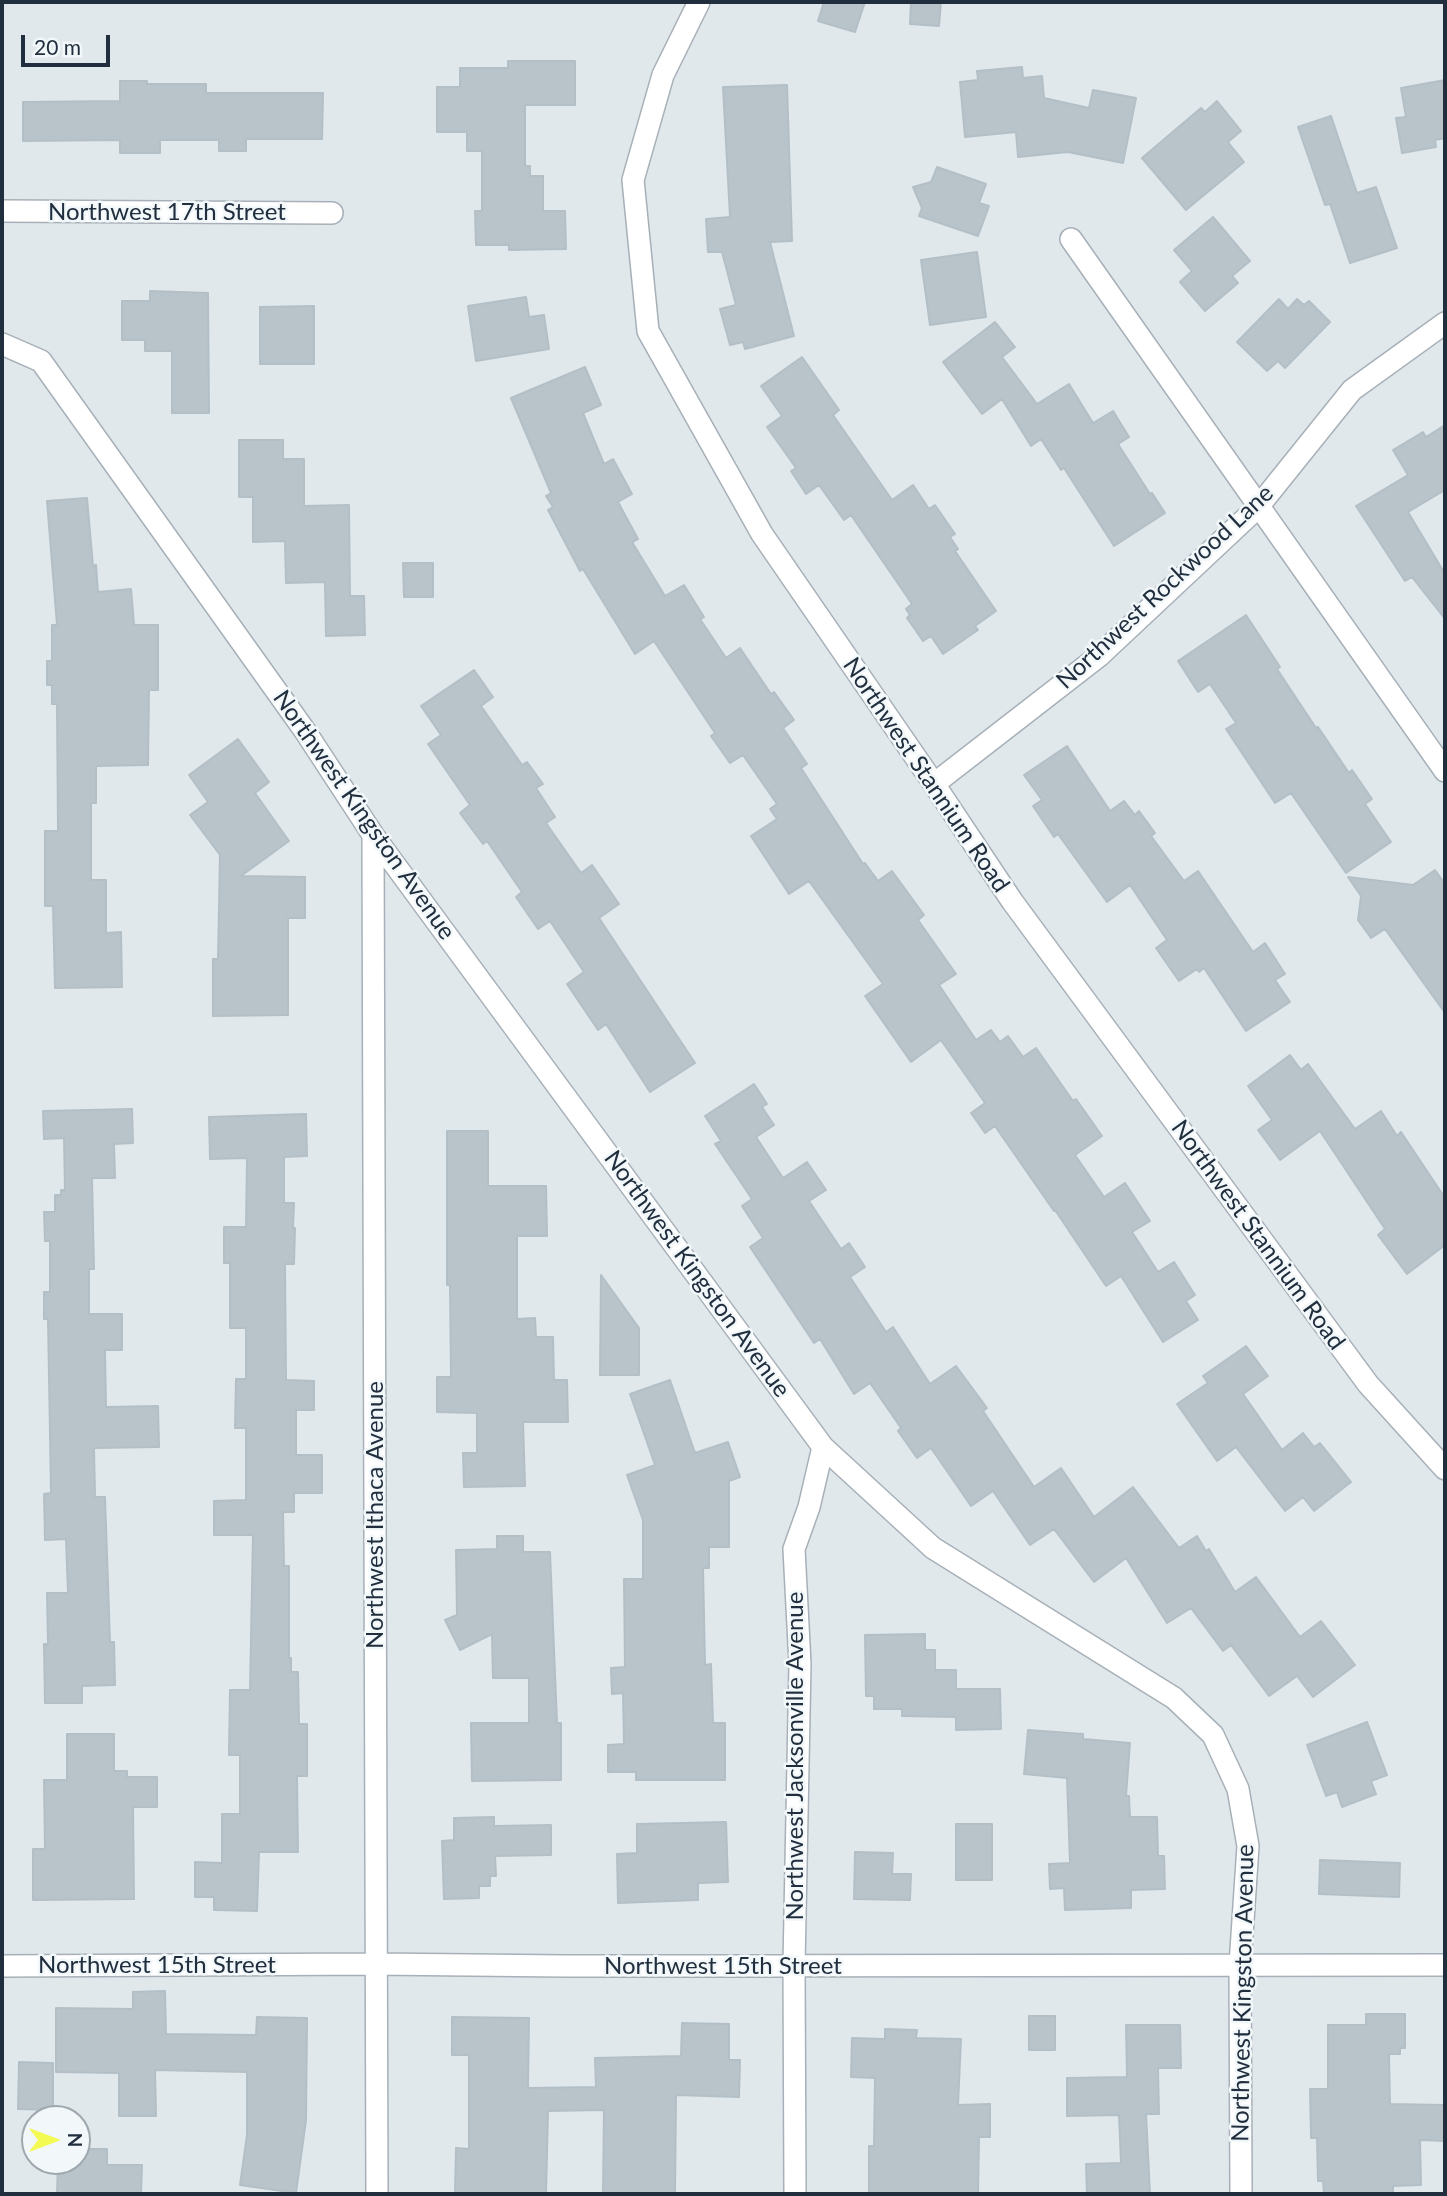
<!DOCTYPE html>
<html>
<head>
<meta charset="utf-8">
<style>
  body { margin:0 }
  #map { position:relative; width:1447px; height:2196px; overflow:hidden; background:#e1e8ec; font-family:Lato,sans-serif }
  canvas { display:block }
  .frame { position:absolute; inset:0; border:4px solid #202e3e; pointer-events:none }
  .north { position:absolute; left:21px; top:2105px; width:70px; height:70px; box-sizing:border-box; background:#f2f7f9; border:2px solid #9ea7ae; border-radius:50%; rotate:90deg; font-size:19px; font-weight:700; line-height:28px; text-align:center; color:#202e3e }
  .north::after { content:''; display:block; margin:auto; width:24px; height:32px; background:#f3fa51; clip-path:polygon(50% 0,100% 100%,50% 72%,0 100%) }
  .scale { position:absolute; left:21px; top:35px; width:89px; height:32px; box-sizing:border-box; border:4px solid #202e3e; border-top:0; padding-left:9px; font-size:21px; line-height:24px; white-space:nowrap; color:#202e3e; -webkit-text-stroke:5px #f2f7f9; paint-order:stroke }
</style>
</head>
<body>
<div id="map">
<canvas width="1447" height="2196"></canvas>
<div class="frame"></div>
<div class="north">N</div>
<div class="scale">20 m</div>
</div>
<script>
const c = document.querySelector('canvas').getContext('2d');
c.lineJoin = 'round';
function fillPath(path, color) { c.fillStyle = color; c.fill(path, 'evenodd'); }
function strokePath(path, color, width, dash) { c.strokeStyle = color; c.lineWidth = width; c.lineCap = dash ? 'butt' : 'round'; c.setLineDash(dash || []); c.stroke(path); }
function write(font, color, halo, rows, align = 'center') {
  c.font = font + ' Lato,sans-serif'; c.lineWidth = 5; c.setLineDash([]); c.textBaseline = 'middle'; c.strokeStyle = halo; c.fillStyle = color; for (const [text, x, y, turn = 0] of rows) {
    c.save(); c.translate(x, y); c.rotate((+turn || 0) * Math.PI / 180); c.textAlign = isNaN(turn) ? turn : align; if (halo) c.strokeText(text, 0, 0); c.fillText(text, 0, 0); c.restore();
  }
}
const building = new Path2D(`
  M 824,2 L 865,2 L 855,32 L 818,21 Z
  M 911,2 L 941,2 L 939,26 L 910,24 Z
  M 508,61 L 575,61 L 575,105 L 525,105 L 525,166 L 530,166 L 530,176 L 543,176 L 543,211 L 565,211 L 566,249 L 509,250 L 509,245 L 476,245 L 475,211 L 482,211 L 482,151 L 467,151 L 467,132 L 437,132 L 437,87 L 460,87 L 460,68 L 508,68 Z
  M 1022,67 L 1023,78 L 1042,76 L 1044,98 L 1089,108 L 1093,90 L 1136,98 L 1123,163 L 1068,152 L 1018,157 L 1016,132 L 965,137 L 960,82 L 978,80 L 977,71 Z
  M 1445,80 L 1445,138 L 1435,140 L 1436,147 L 1402,153 L 1396,118 L 1406,117 L 1401,88 Z
  M 120,81 L 147,81 L 147,84 L 206,84 L 206,93 L 323,93 L 322,139 L 246,139 L 246,151 L 219,151 L 219,140 L 160,140 L 160,153 L 120,153 L 120,140 L 23,141 L 23,102 L 120,101 Z
  M 787,85 L 792,241 L 770,242 L 794,336 L 745,349 L 743,342 L 730,345 L 720,309 L 736,305 L 722,252 L 708,252 L 706,219 L 730,217 L 723,87 Z
  M 1217,101 L 1241,131 L 1228,142 L 1244,162 L 1186,210 L 1142,158 L 1201,108 L 1205,112 Z
  M 1331,116 L 1357,193 L 1376,187 L 1397,248 L 1350,263 L 1330,204 L 1325,205 L 1298,127 Z
  M 937,167 L 986,184 L 979,203 L 989,206 L 978,236 L 919,216 L 922,208 L 913,187 L 931,182 Z
  M 1213,217 L 1250,261 L 1232,276 L 1238,283 L 1205,311 L 1180,282 L 1192,271 L 1174,250 Z
  M 977,252 L 986,317 L 930,325 L 921,260 Z
  M 150,291 L 208,293 L 209,413 L 172,413 L 172,351 L 145,351 L 145,340 L 122,340 L 122,301 L 150,301 Z
  M 526,297 L 529,317 L 544,315 L 549,349 L 476,361 L 468,306 Z
  M 1279,299 L 1288,309 L 1297,299 L 1304,305 L 1309,301 L 1330,322 L 1285,368 L 1278,361 L 1267,371 L 1237,342 Z
  M 314,306 L 314,364 L 260,364 L 260,307 Z
  M 995,322 L 1015,347 L 1002,357 L 1037,404 L 1069,384 L 1093,423 L 1113,411 L 1129,437 L 1118,444 L 1150,494 L 1152,493 L 1165,513 L 1114,546 L 1064,468 L 1061,470 L 1041,439 L 1031,446 L 1002,399 L 982,414 L 943,362 Z
  M 802,357 L 839,410 L 833,415 L 892,500 L 913,485 L 929,509 L 935,505 L 955,534 L 950,537 L 958,549 L 955,551 L 996,611 L 975,626 L 978,630 L 943,654 L 931,636 L 923,641 L 907,618 L 910,615 L 906,609 L 912,604 L 851,515 L 844,520 L 819,485 L 806,494 L 791,471 L 796,468 L 767,427 L 782,416 L 761,386 Z
  M 585,367 L 601,405 L 583,413 L 604,464 L 613,459 L 632,494 L 618,502 L 638,539 L 632,542 L 665,596 L 684,585 L 704,617 L 700,619 L 726,658 L 740,648 L 771,694 L 774,692 L 794,720 L 783,728 L 807,764 L 801,768 L 863,864 L 865,863 L 878,881 L 892,871 L 924,915 L 918,920 L 956,974 L 939,985 L 976,1040 L 991,1030 L 1000,1042 L 1008,1036 L 1023,1057 L 1036,1048 L 1073,1101 L 1076,1099 L 1102,1136 L 1075,1155 L 1104,1197 L 1125,1183 L 1150,1221 L 1132,1232 L 1158,1272 L 1174,1262 L 1195,1295 L 1186,1301 L 1198,1320 L 1163,1342 L 1121,1276 L 1106,1286 L 1055,1210 L 1054,1211 L 995,1126 L 985,1133 L 971,1113 L 985,1103 L 941,1040 L 911,1062 L 865,996 L 883,984 L 809,881 L 789,894 L 751,836 L 777,819 L 770,809 L 777,804 L 743,755 L 730,763 L 711,736 L 715,733 L 654,641 L 635,654 L 583,569 L 580,571 L 548,510 L 553,507 L 546,496 L 551,493 L 511,398 Z
  M 1445,425 L 1445,490 L 1408,512 L 1445,574 L 1445,619 L 1412,577 L 1405,581 L 1356,506 L 1408,475 L 1393,450 L 1423,432 L 1426,437 Z
  M 239,440 L 283,440 L 283,459 L 304,459 L 304,506 L 349,505 L 350,596 L 364,596 L 365,635 L 326,636 L 325,582 L 286,583 L 285,541 L 253,542 L 253,497 L 239,497 Z
  M 87,498 L 93,566 L 96,565 L 98,592 L 131,589 L 134,625 L 158,625 L 158,690 L 149,690 L 148,765 L 96,766 L 96,803 L 91,803 L 91,880 L 106,880 L 106,933 L 121,932 L 122,987 L 55,988 L 53,906 L 45,906 L 45,831 L 58,831 L 57,704 L 52,704 L 52,685 L 47,685 L 47,661 L 52,661 L 52,625 L 57,625 L 47,501 Z
  M 403,563 L 433,563 L 433,597 L 404,597 Z
  M 1246,615 L 1280,667 L 1277,669 L 1316,728 L 1318,727 L 1349,773 L 1352,770 L 1372,799 L 1365,804 L 1391,842 L 1346,873 L 1291,793 L 1275,803 L 1226,729 L 1236,723 L 1210,684 L 1198,692 L 1178,661 Z
  M 474,670 L 493,697 L 481,706 L 522,765 L 527,762 L 543,784 L 536,788 L 555,817 L 546,823 L 581,873 L 592,865 L 619,904 L 599,918 L 695,1063 L 650,1092 L 606,1024 L 598,1030 L 567,984 L 584,972 L 550,921 L 538,929 L 516,897 L 522,892 L 487,841 L 483,844 L 460,813 L 470,805 L 428,744 L 441,735 L 421,706 Z
  M 238,739 L 269,782 L 255,793 L 289,841 L 241,876 L 305,877 L 305,918 L 288,918 L 288,1015 L 213,1016 L 213,959 L 218,959 L 220,855 L 190,815 L 208,802 L 189,775 Z
  M 1067,746 L 1110,811 L 1124,801 L 1135,815 L 1139,811 L 1155,833 L 1151,836 L 1184,881 L 1198,871 L 1253,952 L 1265,943 L 1285,974 L 1275,980 L 1290,1002 L 1246,1031 L 1204,968 L 1199,972 L 1197,969 L 1179,981 L 1156,948 L 1167,940 L 1130,885 L 1107,902 L 1058,834 L 1054,837 L 1033,806 L 1042,800 L 1024,775 Z
  M 1435,870 L 1445,884 L 1445,1013 L 1385,929 L 1371,938 L 1358,920 L 1361,896 L 1348,877 L 1413,885 Z
  M 1290,1055 L 1301,1070 L 1308,1064 L 1355,1129 L 1381,1111 L 1397,1136 L 1401,1132 L 1445,1198 L 1445,1245 L 1407,1274 L 1378,1235 L 1385,1229 L 1320,1131 L 1280,1160 L 1258,1130 L 1272,1120 L 1248,1086 Z
  M 754,1084 L 767,1104 L 762,1107 L 774,1125 L 756,1137 L 783,1178 L 807,1162 L 826,1190 L 809,1201 L 841,1249 L 849,1243 L 865,1267 L 850,1277 L 886,1332 L 893,1327 L 930,1384 L 956,1366 L 987,1408 L 983,1411 L 1034,1487 L 1061,1468 L 1094,1517 L 1133,1487 L 1179,1548 L 1197,1536 L 1206,1551 L 1209,1549 L 1235,1592 L 1256,1577 L 1300,1637 L 1321,1621 L 1355,1665 L 1313,1697 L 1297,1676 L 1269,1696 L 1231,1645 L 1223,1651 L 1191,1608 L 1167,1623 L 1126,1558 L 1094,1582 L 1054,1529 L 1030,1545 L 993,1491 L 971,1506 L 931,1448 L 917,1458 L 898,1431 L 901,1428 L 870,1383 L 854,1394 L 820,1339 L 814,1343 L 750,1247 L 763,1238 L 742,1206 L 752,1199 L 715,1144 L 721,1141 L 705,1116 Z
  M 132,1109 L 133,1143 L 114,1144 L 115,1178 L 92,1178 L 94,1269 L 89,1269 L 89,1314 L 122,1314 L 122,1350 L 105,1350 L 106,1407 L 158,1406 L 159,1447 L 94,1448 L 95,1497 L 105,1497 L 110,1642 L 114,1642 L 115,1685 L 82,1686 L 82,1703 L 45,1703 L 44,1644 L 48,1644 L 47,1593 L 68,1593 L 66,1539 L 45,1540 L 44,1494 L 51,1493 L 48,1319 L 44,1319 L 44,1292 L 50,1292 L 50,1241 L 45,1241 L 44,1212 L 55,1212 L 55,1195 L 61,1195 L 61,1190 L 65,1190 L 64,1138 L 44,1139 L 43,1111 Z
  M 306,1114 L 307,1156 L 284,1157 L 284,1203 L 294,1203 L 293,1228 L 295,1228 L 294,1264 L 285,1264 L 286,1380 L 314,1381 L 314,1410 L 296,1410 L 296,1455 L 322,1455 L 322,1493 L 294,1493 L 294,1512 L 283,1512 L 284,1566 L 289,1566 L 289,1658 L 291,1658 L 291,1672 L 298,1672 L 299,1724 L 307,1724 L 307,1776 L 297,1776 L 298,1852 L 259,1852 L 257,1911 L 214,1910 L 214,1897 L 195,1897 L 195,1862 L 222,1863 L 222,1814 L 240,1814 L 240,1755 L 229,1755 L 230,1690 L 250,1690 L 253,1535 L 214,1535 L 214,1501 L 246,1500 L 246,1428 L 235,1428 L 236,1379 L 246,1379 L 246,1328 L 230,1328 L 230,1263 L 224,1263 L 224,1227 L 246,1227 L 247,1158 L 210,1159 L 209,1117 Z
  M 447,1131 L 488,1131 L 488,1186 L 546,1186 L 547,1236 L 517,1236 L 517,1319 L 535,1318 L 536,1337 L 553,1337 L 554,1380 L 567,1380 L 568,1422 L 523,1422 L 525,1486 L 464,1487 L 463,1453 L 477,1453 L 477,1413 L 437,1412 L 437,1377 L 451,1377 L 450,1285 L 447,1285 Z
  M 601,1275 L 639,1328 L 639,1375 L 600,1375 Z
  M 1246,1346 L 1268,1376 L 1243,1394 L 1282,1450 L 1303,1433 L 1314,1447 L 1320,1443 L 1351,1482 L 1314,1511 L 1303,1497 L 1285,1511 L 1236,1447 L 1217,1461 L 1177,1404 L 1208,1383 L 1203,1376 Z
  M 670,1380 L 695,1453 L 728,1442 L 740,1477 L 729,1481 L 729,1547 L 709,1547 L 709,1568 L 703,1568 L 705,1665 L 711,1664 L 713,1723 L 725,1723 L 725,1780 L 636,1780 L 636,1772 L 608,1772 L 608,1745 L 624,1744 L 623,1693 L 612,1694 L 611,1668 L 625,1667 L 624,1579 L 643,1579 L 643,1520 L 627,1475 L 655,1465 L 630,1394 Z
  M 497,1536 L 523,1536 L 523,1552 L 550,1552 L 557,1723 L 561,1723 L 561,1780 L 472,1781 L 471,1723 L 529,1723 L 529,1678 L 493,1678 L 492,1634 L 460,1650 L 445,1620 L 457,1615 L 456,1550 L 497,1549 Z
  M 925,1634 L 925,1650 L 935,1650 L 935,1670 L 956,1670 L 956,1689 L 1000,1689 L 1001,1729 L 956,1730 L 956,1717 L 902,1716 L 902,1709 L 874,1709 L 874,1696 L 866,1696 L 865,1635 Z
  M 1367,1722 L 1387,1775 L 1371,1781 L 1376,1794 L 1342,1807 L 1337,1792 L 1326,1796 L 1307,1745 Z
  M 1028,1730 L 1083,1734 L 1083,1739 L 1130,1743 L 1126,1796 L 1129,1796 L 1130,1817 L 1157,1817 L 1158,1856 L 1164,1856 L 1165,1889 L 1131,1890 L 1131,1908 L 1065,1910 L 1064,1888 L 1050,1889 L 1049,1864 L 1070,1863 L 1067,1778 L 1024,1774 Z
  M 67,1734 L 114,1734 L 114,1771 L 127,1771 L 127,1777 L 157,1777 L 157,1807 L 133,1807 L 134,1899 L 33,1900 L 33,1849 L 45,1849 L 44,1780 L 67,1780 Z
  M 494,1817 L 494,1826 L 551,1825 L 551,1855 L 495,1856 L 496,1876 L 490,1876 L 490,1886 L 479,1886 L 479,1898 L 444,1899 L 442,1841 L 454,1840 L 454,1818 Z
  M 726,1822 L 728,1882 L 698,1883 L 698,1900 L 618,1903 L 617,1854 L 637,1853 L 637,1824 Z
  M 956,1824 L 992,1824 L 992,1880 L 956,1880 Z
  M 855,1852 L 893,1853 L 892,1874 L 911,1874 L 910,1900 L 854,1899 Z
  M 1320,1860 L 1400,1863 L 1399,1897 L 1319,1894 Z
  M 165,1991 L 166,2034 L 256,2035 L 257,2017 L 307,2018 L 306,2120 L 296,2193 L 240,2185 L 247,2135 L 247,2072 L 155,2070 L 156,2116 L 119,2116 L 119,2073 L 56,2072 L 56,2008 L 133,2009 L 133,1992 Z
  M 1366,2014 L 1405,2014 L 1405,2048 L 1400,2048 L 1400,2054 L 1389,2054 L 1390,2104 L 1445,2105 L 1445,2141 L 1420,2140 L 1421,2185 L 1393,2186 L 1393,2194 L 1324,2194 L 1323,2181 L 1318,2181 L 1317,2138 L 1311,2138 L 1310,2089 L 1328,2089 L 1328,2025 L 1366,2025 Z
  M 1029,2016 L 1055,2016 L 1055,2050 L 1029,2050 Z
  M 452,2017 L 529,2018 L 528,2088 L 596,2087 L 595,2058 L 681,2056 L 682,2023 L 729,2024 L 729,2060 L 740,2060 L 739,2097 L 676,2095 L 675,2194 L 603,2194 L 604,2110 L 548,2111 L 546,2194 L 455,2194 L 456,2148 L 469,2149 L 469,2055 L 452,2055 Z
  M 1126,2025 L 1180,2025 L 1181,2068 L 1158,2068 L 1159,2114 L 1146,2114 L 1150,2194 L 1087,2194 L 1086,2164 L 1121,2163 L 1119,2115 L 1067,2116 L 1067,2078 L 1127,2077 Z
  M 885,2029 L 917,2030 L 916,2038 L 961,2039 L 958,2105 L 990,2104 L 990,2137 L 979,2137 L 978,2194 L 869,2194 L 869,2146 L 874,2146 L 875,2078 L 851,2077 L 852,2038 L 885,2039 Z
  M 19,2062 L 53,2063 L 53,2110 L 18,2109 Z
  M 77,2149 L 107,2149 L 107,2165 L 142,2165 L 141,2194 L 57,2194 L 58,2161 L 77,2161 Z`);
fillPath(building, '#b9c3ca');
strokePath(building, '#b3bfc6', 2);
const minor = new Path2D(`
  M 699,2 L 663,75 L 633,180 L 648,331 L 762,534 L 934,784 L 1012,901 L 1368,1384 L 1445,1469
  M 2,211 L 332,213
  M 1071,239 L 1445,771
  M 2,344 L 41,361 L 305,731 L 373,835 L 823,1447 L 933,1548 L 1174,1698 L 1213,1735 L 1238,1789 L 1248,1846 L 1240,1965 L 1241,2194
  M 934,784 L 1099,656 L 1258,507 L 1352,390 L 1445,323
  M 373,835 L 377,2194
  M 2,1966 L 375,1964 L 565,1966 L 1445,1965
  M 795,2194 L 794,1965 L 800,1664 L 794,1549 L 809,1507 L 823,1447`);
strokePath(minor, '#a7b0b8', 24);
strokePath(minor, '#fff', 21);
write('24px', '#202e3e', '#f2f7f9', [
  ["Northwest 17th Street",167,212],
  ["Northwest Rockwood Lane",1165,587,-43],
  ["Northwest Stannium Road",926,775,56],
  ["Northwest Kingston Avenue",364,815,55],
  ["Northwest Stannium Road",1258,1235,54],
  ["Northwest Kingston Avenue",697,1274,54],
  ["Northwest Ithaca Avenue",375,1515,-90],
  ["Northwest Jacksonville Avenue",795,1756,-90],
  ["Northwest 15th Street",157,1965],
  ["Northwest 15th Street",723,1966],
  ["Northwest Kingston Avenue",1243,1993,-89]
]);
</script>
</body>
</html>
